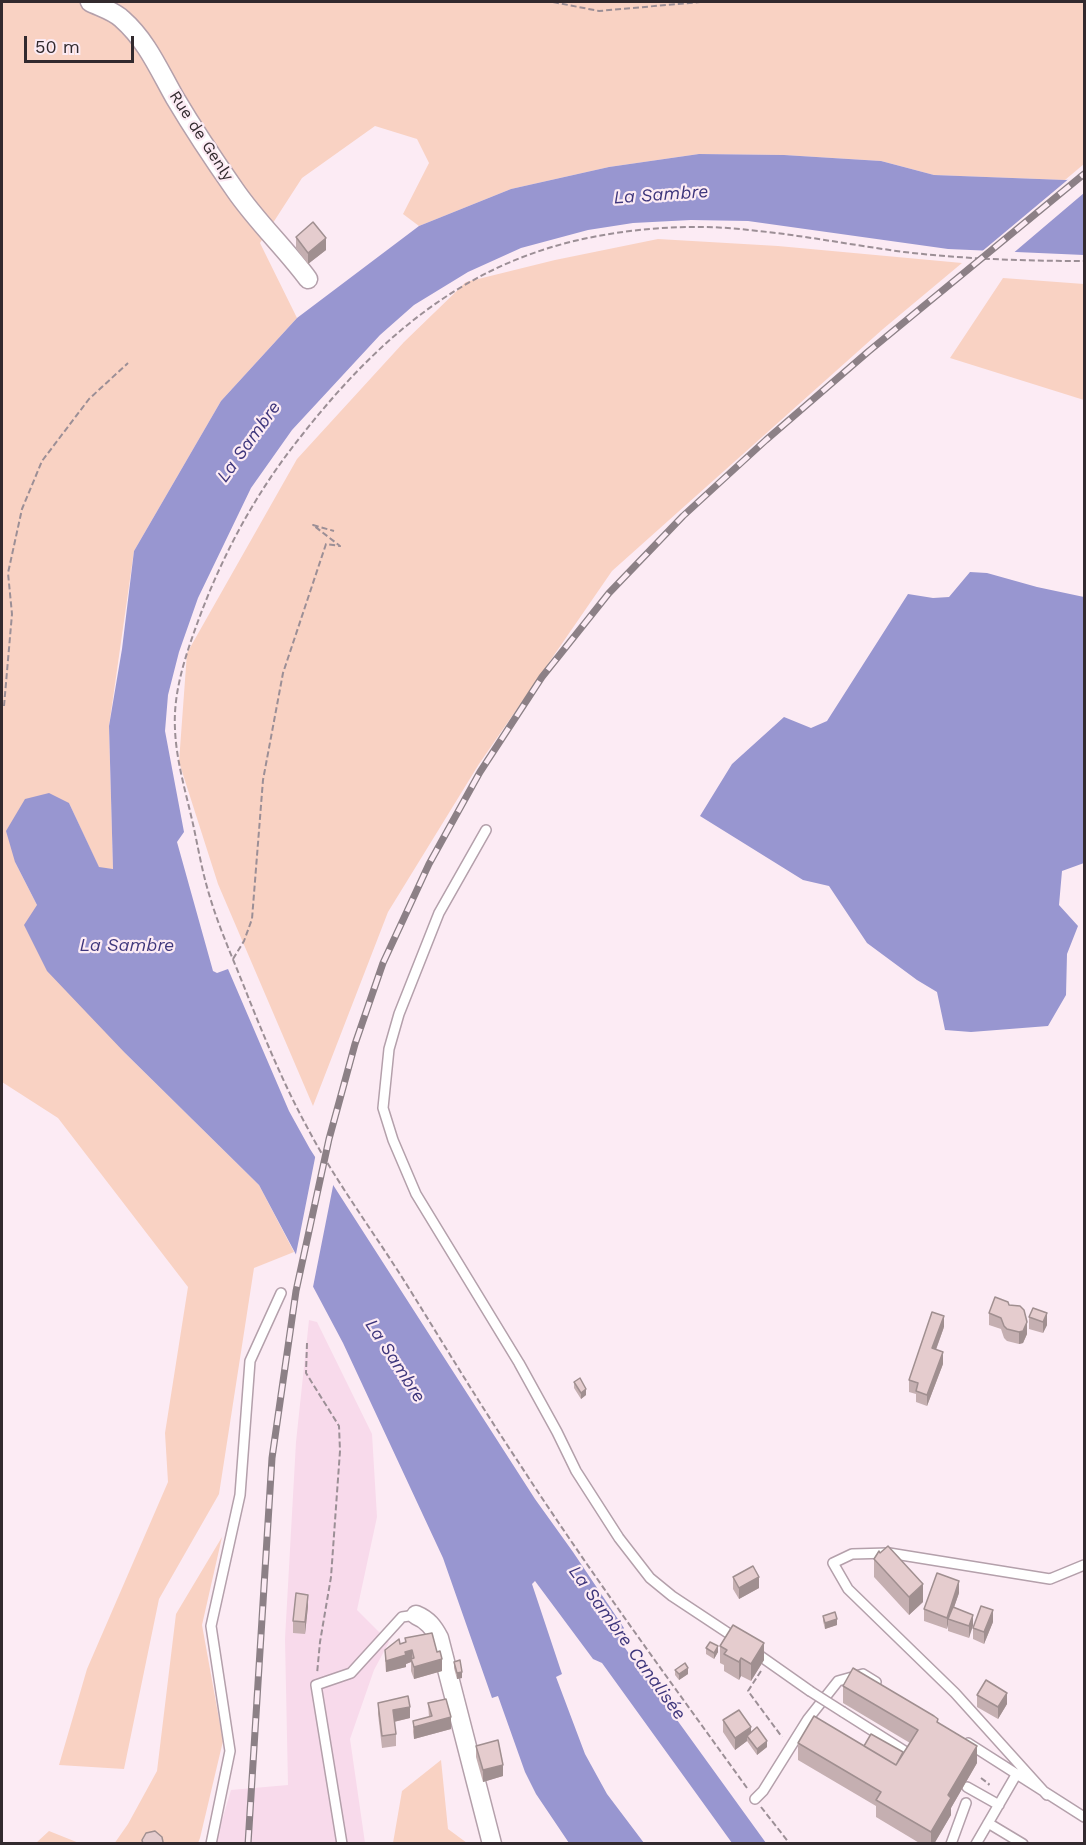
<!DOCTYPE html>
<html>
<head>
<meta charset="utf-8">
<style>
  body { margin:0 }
  #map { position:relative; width:1086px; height:1845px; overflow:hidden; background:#fcebf4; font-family:"Work Sans",sans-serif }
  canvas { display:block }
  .frame { position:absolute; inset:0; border:3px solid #322a2e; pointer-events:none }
  .scale { position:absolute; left:24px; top:36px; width:110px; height:27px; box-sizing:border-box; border:3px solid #322a2e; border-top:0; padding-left:8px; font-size:18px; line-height:21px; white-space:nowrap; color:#322a2e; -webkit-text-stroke:4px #fcebf4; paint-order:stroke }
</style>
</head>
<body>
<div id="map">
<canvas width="1086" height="1845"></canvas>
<div class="frame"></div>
<div class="scale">50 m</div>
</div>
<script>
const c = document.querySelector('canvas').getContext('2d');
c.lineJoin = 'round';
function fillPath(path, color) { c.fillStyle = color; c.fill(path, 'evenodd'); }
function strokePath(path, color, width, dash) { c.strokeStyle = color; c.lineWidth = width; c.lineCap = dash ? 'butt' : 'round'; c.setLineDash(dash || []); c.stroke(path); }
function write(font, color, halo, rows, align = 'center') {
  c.font = font + ' "Work Sans",sans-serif'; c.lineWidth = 4.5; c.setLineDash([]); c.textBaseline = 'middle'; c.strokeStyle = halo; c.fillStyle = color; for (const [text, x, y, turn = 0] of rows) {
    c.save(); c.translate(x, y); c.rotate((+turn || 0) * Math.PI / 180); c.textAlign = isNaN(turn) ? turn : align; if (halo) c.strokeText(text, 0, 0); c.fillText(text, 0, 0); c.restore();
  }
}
fillPath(new Path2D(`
  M 309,1320 L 317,1322 L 372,1434 L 377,1517 L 357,1610 L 389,1642 L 374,1670 L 350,1739 L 365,1843 L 215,1844 L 231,1790 L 288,1785 L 285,1639 L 296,1442 Z`), '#f8daeb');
fillPath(new Path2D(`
  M 2,2 L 1084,2 L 1084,164 L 1065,180 L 934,175 L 881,161 L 784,155 L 699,154 L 609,167 L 511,189 L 419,226 L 403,214 L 429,163 L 417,139 L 375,126 L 302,178 L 260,243 L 297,318 L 221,401 L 134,551 L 109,726 L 113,869 L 99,868 L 69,803 L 15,862 L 37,905 L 125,1053 L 259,1185 L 294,1252 L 254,1268 L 219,1494 L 159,1599 L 124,1769 L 59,1765 L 87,1669 L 168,1482 L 165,1433 L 188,1287 L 58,1118 L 2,1082 Z
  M 658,239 L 778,246 L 962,263 L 883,329 L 612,571 L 479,764 L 388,912 L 313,1106 L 218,884 L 179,762 L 187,653 L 297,459 L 404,342 L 466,282 L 555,260 Z
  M 1003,278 L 1084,284 L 1084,400 L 950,358 Z
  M 222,1537 L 202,1625 L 223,1741 L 200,1838 L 198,1843 L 114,1844 L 128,1824 L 157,1771 L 176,1614 Z
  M 441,1760 L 448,1829 L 467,1843 L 393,1843 L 402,1791 Z
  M 49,1831 L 79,1843 L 36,1843 Z`), '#f9d2c3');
fillPath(new Path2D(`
  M 699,154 L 784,155 L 881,161 L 934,175 L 1065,180 L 1084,179 L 1084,255 L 948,249 L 748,221 L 691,220 L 633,223 L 588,230 L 521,248 L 468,272 L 414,305 L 380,335 L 292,430 L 251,488 L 198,598 L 179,652 L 168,695 L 165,731 L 184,832 L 177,842 L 213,971 L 217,973 L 228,969 L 289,1111 L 310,1149 L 535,1499 L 573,1552 L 624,1628 L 622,1639 L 625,1648 L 766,1843 L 732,1843 L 602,1663 L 593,1659 L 535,1581 L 532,1584 L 562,1674 L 556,1677 L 585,1754 L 607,1794 L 644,1843 L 569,1843 L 536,1794 L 525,1772 L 498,1696 L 492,1698 L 443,1558 L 343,1343 L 259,1185 L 125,1053 L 47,971 L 24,925 L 37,905 L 15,862 L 6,831 L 25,799 L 49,793 L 69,803 L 99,867 L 113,869 L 109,726 L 122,649 L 134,551 L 221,401 L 297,318 L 419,226 L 511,189 L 609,167 Z
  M 970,572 L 987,573 L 1037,587 L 1084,597 L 1084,863 L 1062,871 L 1059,905 L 1078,926 L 1067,954 L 1066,995 L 1048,1026 L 971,1032 L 945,1030 L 937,992 L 917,980 L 867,943 L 829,886 L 803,880 L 700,816 L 732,764 L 784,717 L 811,728 L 827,721 L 908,594 L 933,598 L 949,597 Z`), '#9896d0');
fillPath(new Path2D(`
  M 1084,176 L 1084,193 L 1011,255 L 980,253 L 1071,177 Z
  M 316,1153 L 334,1181 L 312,1292 L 295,1259 Z`), '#fcebf4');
const service = new Path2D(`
  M 486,830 L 439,913 L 399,1014 L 389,1049 L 383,1108 L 393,1140 L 416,1194 L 519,1363 L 557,1432 L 576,1471 L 619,1538 L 650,1578 L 672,1596 L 737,1639
  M 756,1653 L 810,1691
  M 843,1712 L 914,1757
  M 968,1743 L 1084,1817
  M 967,1787 L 999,1805
  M 1047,1795 L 955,1693 L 848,1589 L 833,1563 L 852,1554 L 889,1553 L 1050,1579 L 1084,1565
  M 755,1799 L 763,1791 L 808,1719 L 838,1681 L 863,1674 L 876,1682
  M 988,1823 L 1023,1844
  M 211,1844 L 230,1751 L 211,1626 L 240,1495 L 250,1361 L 281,1293
  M 342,1844 L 316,1685 L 351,1673 L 402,1617 L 416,1615
  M 951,1844 L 966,1803
  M 976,1844 L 1016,1775`);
const minor = new Path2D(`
  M 90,2 C 100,7 114,11 122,19 C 147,41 159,70 175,98 C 194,130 214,160 235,190 C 257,222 285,248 308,279
  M 416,1615 C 428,1620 433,1627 439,1638 L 492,1844`);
strokePath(service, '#b4a0ab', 12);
strokePath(minor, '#b4a0ab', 21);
strokePath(new Path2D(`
  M 553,2 L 599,11 L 700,2
  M 4,706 L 12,614 L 8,573 L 22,509 L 42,461 L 89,399 L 128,363
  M 233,959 L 244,941 L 252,919 L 263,780 L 283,673 L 326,544 L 340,546 L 313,525 L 334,531
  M 307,1343 L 306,1373 L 339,1426 L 340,1451 L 331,1577 L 320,1642 L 317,1674
  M 761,1671 L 748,1691 L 782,1737
  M 981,1778 L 989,1784 L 988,1785
  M 747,1788 C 670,1681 591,1574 519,1463 C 481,1406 446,1348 410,1290 C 376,1235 337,1184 307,1127 C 282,1081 262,1032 243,984 C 231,954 218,925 209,894 C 202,871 198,847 193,824 C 186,793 176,760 175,729 C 173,693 185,657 197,624 C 222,555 256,492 302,435 C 379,337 467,261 593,237 C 644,227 698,224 749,230 C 801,235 852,245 904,252 C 964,259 1024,261 1084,261
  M 761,1807 L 790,1844`), '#9c8f96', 2, [6, 3]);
strokePath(service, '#fff', 9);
strokePath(minor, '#fff', 18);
const rail = new Path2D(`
  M 248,1844 L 272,1458 L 296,1291 L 329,1139 L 355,1044 L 383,963 L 429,864 L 480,772 L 542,677 L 609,593 L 683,516 L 766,440 L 869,351 L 1084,174`);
strokePath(rail, '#8c8086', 7);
strokePath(rail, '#fcebf4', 4.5, [14]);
const serviceBridge = new Path2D(`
  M 810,1691 L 843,1712`);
strokePath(serviceBridge, '#b4a0ab', 12, []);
strokePath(serviceBridge, '#fff', 9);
fillPath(new Path2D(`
  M 296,237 L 326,250 L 308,264 L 296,248 Z
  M 995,1297 L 1027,1334 L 1023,1343 L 1019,1344 L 1007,1341 L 1004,1338 L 1001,1329 L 989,1325 L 989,1313 Z
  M 1047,1313 L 1047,1325 L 1043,1333 L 1029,1329 L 1029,1317 Z
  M 944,1327 L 936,1350 L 943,1364 L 927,1406 L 916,1402 L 916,1394 L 909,1392 L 909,1380 Z
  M 574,1382 L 586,1395 L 581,1399 L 574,1388 Z
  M 874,1559 L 923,1602 L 909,1615 L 874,1577 Z
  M 733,1577 L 759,1588 L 739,1599 L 733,1589 Z
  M 959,1593 L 954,1607 L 973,1615 L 969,1638 L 948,1631 L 948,1624 L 947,1629 L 924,1621 L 924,1609 Z
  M 308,1606 L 305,1634 L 293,1633 L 293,1621 Z
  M 823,1616 L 837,1625 L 825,1629 L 823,1621 Z
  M 993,1622 L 984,1644 L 973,1639 L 973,1628 Z
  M 405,1638 L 442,1671 L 414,1679 L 411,1671 L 411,1662 L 406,1664 L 406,1667 L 386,1672 L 385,1661 L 385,1650 L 405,1643 Z
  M 720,1646 L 764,1660 L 751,1681 L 741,1676 L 739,1680 L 724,1671 L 724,1665 L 720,1663 Z
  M 706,1648 L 718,1652 L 714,1659 L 706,1654 Z
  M 454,1662 L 462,1678 L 457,1679 L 454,1668 Z
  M 675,1670 L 688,1674 L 679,1680 L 675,1675 Z
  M 843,1686 L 938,1723 L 977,1763 L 951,1808 L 951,1815 L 934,1844 L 921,1844 L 876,1817 L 876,1806 L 798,1760 L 798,1743 L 864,1746 L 903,1754 L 910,1743 L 843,1703 Z
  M 977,1695 L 1007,1704 L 998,1719 L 977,1707 Z
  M 378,1703 L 410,1718 L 394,1722 L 396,1734 L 396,1746 L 382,1748 L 378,1714 Z
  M 428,1703 L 451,1729 L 414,1739 L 413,1732 L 413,1721 L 429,1717 Z
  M 723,1720 L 751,1733 L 767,1747 L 757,1755 L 747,1741 L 735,1750 L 723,1732 Z
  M 476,1746 L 503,1776 L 483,1782 L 476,1757 Z`), '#c5afb1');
fillPath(new Path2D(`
  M 326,238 L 326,250 L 308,264 L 308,253 Z
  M 1047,1313 L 1047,1325 L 1043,1333 L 1043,1322 Z
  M 944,1316 L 944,1327 L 932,1360 L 932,1348 Z
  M 1027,1322 L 1027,1334 L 1023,1343 L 1019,1344 L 1019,1332 Z
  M 943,1352 L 943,1364 L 927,1406 L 927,1395 Z
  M 586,1389 L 586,1395 L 581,1399 L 581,1393 Z
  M 759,1577 L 759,1588 L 739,1599 L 739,1588 Z
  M 959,1581 L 959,1593 L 950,1619 L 948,1619 L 948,1624 L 947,1629 L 947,1618 Z
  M 923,1584 L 923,1602 L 909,1615 L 909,1597 Z
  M 308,1595 L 308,1606 L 305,1634 L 305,1622 Z
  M 993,1610 L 993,1622 L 984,1644 L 984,1632 Z
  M 973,1615 L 973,1626 L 969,1638 L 969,1626 Z
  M 837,1619 L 837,1625 L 825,1629 L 825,1623 Z
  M 764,1643 L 764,1660 L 751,1681 L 751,1664 Z
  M 718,1646 L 718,1652 L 714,1659 L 714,1653 Z
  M 412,1650 L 412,1662 L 411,1659 L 411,1662 L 406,1664 L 406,1667 L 386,1672 L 386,1661 L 405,1652 Z
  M 741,1658 L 741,1676 L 739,1680 L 739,1662 Z
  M 442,1659 L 442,1671 L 414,1679 L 414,1667 Z
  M 688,1668 L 688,1674 L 679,1680 L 679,1674 Z
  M 462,1672 L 462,1678 L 457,1679 L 457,1673 Z
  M 1007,1693 L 1007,1704 L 998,1719 L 998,1707 Z
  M 410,1707 L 410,1718 L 393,1722 L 393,1710 Z
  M 451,1717 L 451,1729 L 414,1739 L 414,1727 Z
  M 751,1727 L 751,1739 L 747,1736 L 747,1741 L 735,1750 L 735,1738 Z
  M 767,1741 L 767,1747 L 757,1755 L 757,1749 Z
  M 977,1746 L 977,1763 L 951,1808 L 951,1815 L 934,1844 L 931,1844 L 931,1832 L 948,1795 Z
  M 503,1765 L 503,1776 L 483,1782 L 483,1770 Z`), '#a08f90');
const building = new Path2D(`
  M 313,222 L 326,238 L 308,253 L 296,237 Z
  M 995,1297 L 1008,1302 L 1009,1305 L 1020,1306 L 1024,1310 L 1027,1322 L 1023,1331 L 1019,1332 L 1007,1329 L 1004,1326 L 1001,1318 L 989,1313 Z
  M 1033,1308 L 1047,1313 L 1043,1322 L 1029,1317 Z
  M 932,1312 L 944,1316 L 932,1348 L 943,1352 L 927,1395 L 916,1391 L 918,1383 L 909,1380 Z
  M 580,1378 L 586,1389 L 581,1393 L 574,1382 Z
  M 888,1546 L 923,1584 L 909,1597 L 874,1559 L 879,1551 L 880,1553 Z
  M 753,1566 L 759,1577 L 739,1588 L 733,1577 Z
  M 937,1573 L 959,1581 L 947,1618 L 924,1609 Z
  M 296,1593 L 308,1595 L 305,1622 L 293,1621 Z
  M 981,1606 L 993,1610 L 984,1632 L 973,1628 Z
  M 953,1607 L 973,1615 L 969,1626 L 948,1619 Z
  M 835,1612 L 837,1619 L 825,1623 L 823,1616 Z
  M 733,1625 L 764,1643 L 751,1664 L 741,1658 L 739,1662 L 724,1654 L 727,1650 L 720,1646 Z
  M 432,1633 L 437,1652 L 440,1651 L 442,1659 L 414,1667 L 411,1659 L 414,1658 L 412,1650 L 405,1652 L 406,1655 L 386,1661 L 385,1650 L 399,1639 L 400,1644 L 406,1642 L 405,1638 Z
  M 710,1642 L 718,1646 L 714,1653 L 706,1648 Z
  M 460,1660 L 462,1672 L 457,1673 L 454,1662 Z
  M 685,1663 L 688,1668 L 679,1674 L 675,1670 Z
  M 853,1668 L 934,1716 L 938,1719 L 937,1722 L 977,1746 L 948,1795 L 951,1798 L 931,1832 L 876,1800 L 881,1792 L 798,1743 L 814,1716 L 896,1765 L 918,1730 L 843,1686 Z
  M 986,1680 L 1007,1693 L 998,1707 L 977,1695 Z
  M 408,1696 L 410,1707 L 393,1710 L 396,1734 L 382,1736 L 378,1703 Z
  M 446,1699 L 451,1717 L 414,1727 L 413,1721 L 432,1716 L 428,1703 Z
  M 739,1710 L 751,1727 L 735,1738 L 723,1720 Z
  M 757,1727 L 767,1741 L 757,1749 L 747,1736 Z
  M 871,1734 L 903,1752 L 896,1765 L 864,1746 Z
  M 498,1740 L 503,1765 L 483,1770 L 476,1746 Z
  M 155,1831 L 162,1837 L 163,1842 L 162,1844 L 143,1844 L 142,1840 L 146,1833 Z`);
fillPath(building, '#e5ccce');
strokePath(building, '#a08f90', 1.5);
write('16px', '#322a2e', '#fcebf4', [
  ["Rue de Genly",201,136,57]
]);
write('italic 18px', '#3e367c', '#fcebf4', [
  ["La Sambre",661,195,-4],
  ["La Sambre",249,442,-54],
  ["La Sambre",127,946],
  ["La Sambre",395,1361,57],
  ["La Sambre Canalisée",627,1643,54]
]);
</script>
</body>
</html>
